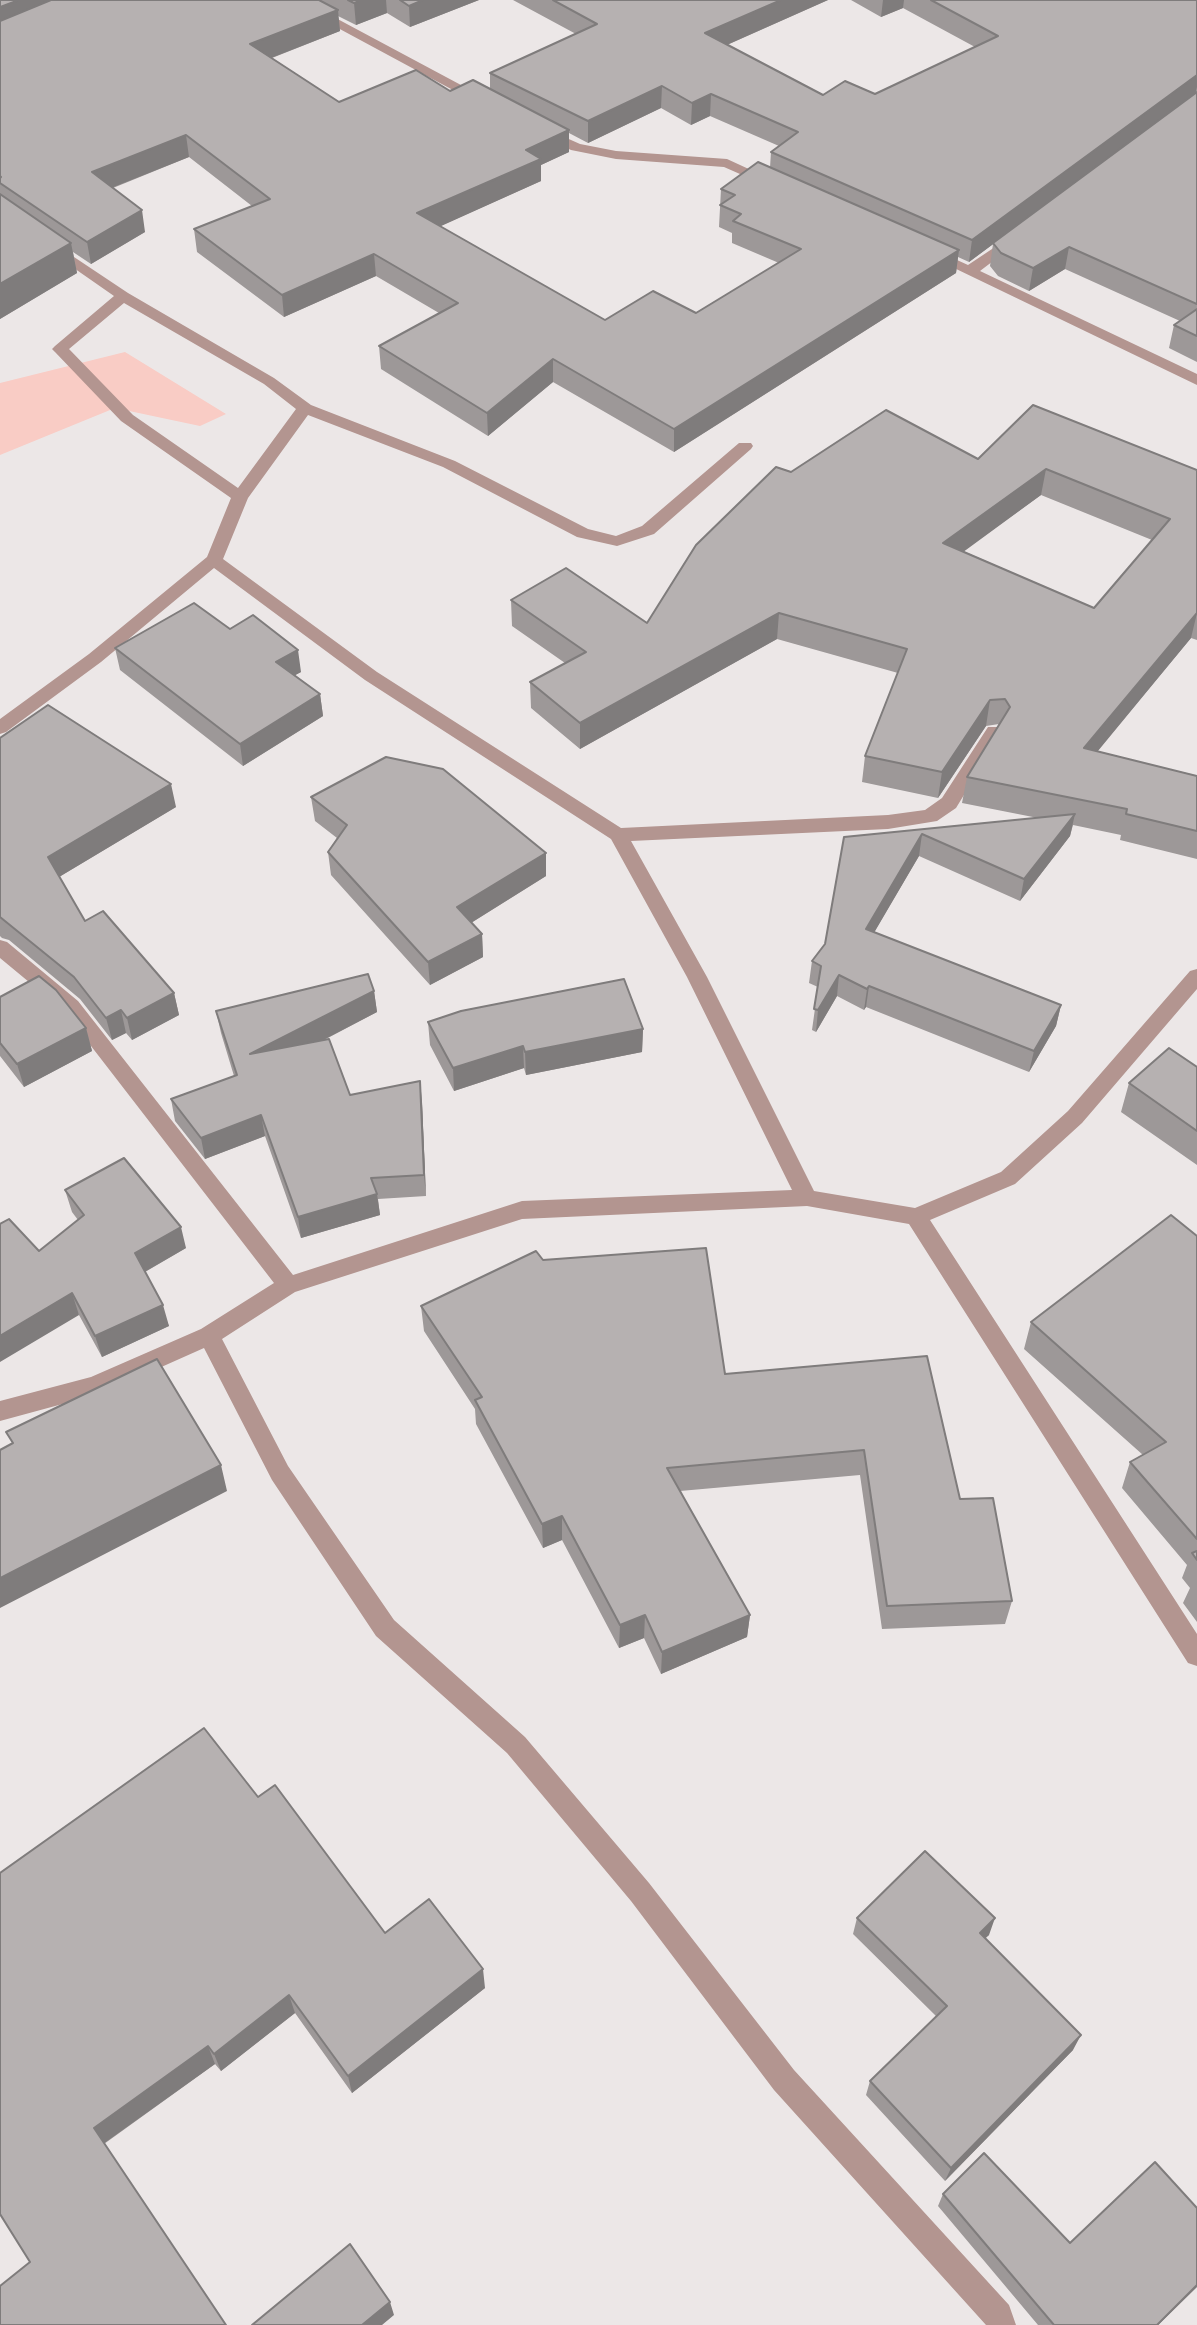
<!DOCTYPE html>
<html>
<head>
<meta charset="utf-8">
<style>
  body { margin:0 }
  canvas { display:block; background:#ece7e7 }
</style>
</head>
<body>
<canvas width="1197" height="2325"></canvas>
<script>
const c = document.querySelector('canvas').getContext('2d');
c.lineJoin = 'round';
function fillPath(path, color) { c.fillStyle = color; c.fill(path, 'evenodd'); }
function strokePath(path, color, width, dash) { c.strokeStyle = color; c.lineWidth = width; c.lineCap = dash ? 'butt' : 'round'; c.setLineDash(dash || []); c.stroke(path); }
fillPath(new Path2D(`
  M 125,352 L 226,414 L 200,426 L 115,408 L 0,455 L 0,383 Z`), '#f9ccc5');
fillPath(new Path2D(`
  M 286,0 L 302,0 L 489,100 L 487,103 L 477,103 Z
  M 544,128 L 580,144 L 616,151 L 727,159 L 777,182 L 770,186 L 765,185 L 724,167 L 616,159 L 571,150 L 539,135 L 539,129 Z
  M 1013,235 L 1020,239 L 1018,242 L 980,271 L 1197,374 L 1197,385 L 923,253 L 930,249 L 935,250 L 968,265 Z
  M 53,243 L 128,293 L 274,378 L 311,405 L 455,461 L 588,529 L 616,536 L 642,526 L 739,443 L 751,443 L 753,446 L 751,449 L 654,534 L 617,546 L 577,537 L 443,467 L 308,415 L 248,498 L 223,559 L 377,672 L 621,828 L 888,815 L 925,810 L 942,798 L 988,727 L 1000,727 L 1003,731 L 956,808 L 937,821 L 888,829 L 631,841 L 707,977 L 814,1191 L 915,1208 L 1001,1172 L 1068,1111 L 1190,971 L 1197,969 L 1197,989 L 1082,1123 L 1015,1184 L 930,1220 L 1197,1634 L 1197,1666 L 1188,1663 L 909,1224 L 807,1206 L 522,1219 L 295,1292 L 222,1339 L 288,1466 L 394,1620 L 525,1737 L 649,1883 L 794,2070 L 1009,2305 L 1016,2325 L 986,2325 L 774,2090 L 631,1901 L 507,1753 L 376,1636 L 272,1480 L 204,1348 L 103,1393 L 0,1421 L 0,1401 L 91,1377 L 201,1329 L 274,1283 L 64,1011 L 0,958 L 0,940 L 7,942 L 78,1001 L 293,1275 L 522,1201 L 792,1190 L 687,977 L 611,839 L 365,680 L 214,568 L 101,662 L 6,732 L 0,734 L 0,719 L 89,654 L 207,557 L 231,498 L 121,421 L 55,352 L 52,349 L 55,346 L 114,296 L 48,250 L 46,247 ZM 124,303 L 264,384 L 296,409 L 238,488 L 133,415 L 69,349 Z`), '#b39590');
fillPath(new Path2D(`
  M 0,0 L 479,0 L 410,27 L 387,13 L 356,25 L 338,16 L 340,31 L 272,58 L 339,102 L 450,91 L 490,89 L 490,73 L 576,34 L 513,0 L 828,0 L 727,45 L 823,95 L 875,94 L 975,47 L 903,8 L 881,17 L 851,0 L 1197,0 L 1197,362 L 1169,348 L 1174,325 L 1180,321 L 1065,269 L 1029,291 L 998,276 L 990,266 L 993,244 L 969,262 L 958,257 L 956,273 L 674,452 L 553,382 L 488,436 L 381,369 L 379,346 L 439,313 L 376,276 L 284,317 L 197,252 L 194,229 L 252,206 L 189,157 L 113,188 L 145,232 L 91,264 L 73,252 L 77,273 L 0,319 ZM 661,108 L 691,125 L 710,116 L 779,146 L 771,152 L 770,168 L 721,189 L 719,227 L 732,233 L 732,243 L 779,263 L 696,313 L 605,320 L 440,226 L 541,181 L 541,165 L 569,152 L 569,133 L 588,143 Z
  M 978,459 L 1197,470 L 1197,640 L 1191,638 L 1097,751 L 1197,776 L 1197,859 L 1120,840 L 1121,835 L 1073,825 L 1070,836 L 1020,901 L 919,856 L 874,932 L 1061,1005 L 1056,1026 L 1029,1072 L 866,1007 L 864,1010 L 837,996 L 816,1032 L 812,1030 L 818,987 L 809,983 L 812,961 L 825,944 L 844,837 L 1038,818 L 962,803 L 967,777 L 999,724 L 986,726 L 938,798 L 862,782 L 865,756 L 898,673 L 777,639 L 580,749 L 531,708 L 530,682 L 565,663 L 512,626 L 511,600 L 647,623 L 791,472 ZM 1041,495 L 1152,540 L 1094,608 L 963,551 Z
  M 230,629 L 301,672 L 295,675 L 320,694 L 323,716 L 243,766 L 120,670 L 115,648 Z
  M 0,738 L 176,807 L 59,877 L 85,921 L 174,993 L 179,1015 L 132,1040 L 126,1033 L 112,1040 L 80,999 L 9,940 L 2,938 L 0,936 Z
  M 311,797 L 546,876 L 471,923 L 482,934 L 483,957 L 430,985 L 331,875 L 328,852 L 337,838 L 315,821 Z
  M 374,991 L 377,1012 L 324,1040 L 350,1095 L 422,1102 L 426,1196 L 378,1199 L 380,1215 L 301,1238 L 265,1136 L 205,1159 L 175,1121 L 171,1099 L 234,1076 L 221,1033 L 216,1011 Z
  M 0,997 L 86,1028 L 92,1051 L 24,1087 L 0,1056 Z
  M 428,1022 L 643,1029 L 642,1052 L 526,1075 L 524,1068 L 454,1091 L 430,1045 Z
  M 1197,1067 L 1197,1165 L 1121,1112 L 1129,1083 Z
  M 65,1190 L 186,1248 L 145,1272 L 169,1326 L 102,1357 L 79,1315 L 39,1251 L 78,1220 L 72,1212 Z
  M 1197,1236 L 1197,1622 L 1183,1603 L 1190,1588 L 1182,1578 L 1187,1565 L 1122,1488 L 1130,1462 L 1143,1455 L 1024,1349 L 1031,1322 Z
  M 543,1260 L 725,1374 L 960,1499 L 1012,1601 L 1005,1624 L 882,1629 L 860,1475 L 680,1491 L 750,1615 L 747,1637 L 661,1674 L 644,1638 L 619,1648 L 562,1540 L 543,1548 L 476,1424 L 475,1409 L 424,1331 L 421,1306 Z
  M 258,1797 L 385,1933 L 485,1988 L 352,2093 L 295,2013 L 221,2071 L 215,2064 L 104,2144 L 30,2262 Z
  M 857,1918 L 989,1935 L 985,1938 L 1073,2050 L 945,2181 L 866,2095 L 870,2081 L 936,2016 L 853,1934 Z
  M 943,2194 L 1070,2243 L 1158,2325 L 1038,2325 L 938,2206 Z`), '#9d9898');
fillPath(new Path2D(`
  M 19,0 L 80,0 L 0,31 L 0,7 Z
  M 362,0 L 386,0 L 387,13 L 356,25 L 354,3 Z
  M 423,0 L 479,0 L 410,27 L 409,6 Z
  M 781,0 L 828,0 L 704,55 L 705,33 Z
  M 883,0 L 904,0 L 903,8 L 881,17 Z
  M 338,10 L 340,31 L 253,65 L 250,44 Z
  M 1197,75 L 1197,87 L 1195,95 L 969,262 L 972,240 Z
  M 662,86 L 661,108 L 588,143 L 588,121 Z
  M 711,94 L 710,116 L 691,125 L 692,103 Z
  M 569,130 L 569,152 L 541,165 L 541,181 L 419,236 L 417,213 L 526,150 Z
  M 186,135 L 189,157 L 96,194 L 92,172 Z
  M 142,210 L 145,232 L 91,264 L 87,242 Z
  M 71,243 L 77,273 L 0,319 L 0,284 Z
  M 1069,247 L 1065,269 L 1029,291 L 1033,268 Z
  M 959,250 L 956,273 L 674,452 L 674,429 Z
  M 374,254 L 376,276 L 284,317 L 282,295 Z
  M 553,359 L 553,382 L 488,436 L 487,413 Z
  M 1046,469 L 1041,495 L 940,569 L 943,543 Z
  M 779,613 L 777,639 L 580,749 L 580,723 Z
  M 1197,613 L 1191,638 L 1079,774 L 1084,748 Z
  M 298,650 L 301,672 L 279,684 L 276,662 Z
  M 320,694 L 323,716 L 243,766 L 240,744 Z
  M 990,700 L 986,726 L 938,798 L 942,772 Z
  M 171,784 L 176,807 L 54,880 L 48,857 Z
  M 1075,814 L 1070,836 L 1020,901 L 1024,879 Z
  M 922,834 L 919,856 L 864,950 L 866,929 Z
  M 546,853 L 546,876 L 458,931 L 457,907 Z
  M 482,934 L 483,957 L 430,985 L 428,962 Z
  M 839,975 L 837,996 L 816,1032 L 818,1010 Z
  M 869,986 L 866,1007 L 864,1010 L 867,989 Z
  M 374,991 L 377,1012 L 254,1076 L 250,1054 Z
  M 174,993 L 179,1015 L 132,1040 L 127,1018 Z
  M 1061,1005 L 1056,1026 L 1029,1072 L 1034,1051 Z
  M 121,1010 L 126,1033 L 112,1040 L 106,1018 Z
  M 86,1028 L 92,1051 L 24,1087 L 17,1064 Z
  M 643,1029 L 642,1052 L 526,1075 L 525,1052 Z
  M 523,1046 L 524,1068 L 454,1091 L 453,1068 Z
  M 420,1081 L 422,1102 L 426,1196 L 424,1175 Z
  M 261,1115 L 265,1136 L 205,1159 L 201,1138 Z
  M 377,1194 L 380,1215 L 301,1238 L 298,1217 Z
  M 181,1227 L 186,1248 L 141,1274 L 135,1253 Z
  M 72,1293 L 79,1315 L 0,1362 L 0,1336 Z
  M 163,1305 L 169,1326 L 102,1357 L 95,1336 Z
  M 221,1465 L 227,1491 L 0,1608 L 0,1578 Z
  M 562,1516 L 562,1540 L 543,1548 L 542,1524 Z
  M 645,1615 L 644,1638 L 619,1648 L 620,1625 Z
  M 750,1615 L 747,1637 L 661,1674 L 662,1652 Z
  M 995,1918 L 989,1935 L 974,1949 L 980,1933 Z
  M 483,1969 L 485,1988 L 352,2093 L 348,2076 Z
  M 289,1995 L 295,2013 L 221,2071 L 214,2054 Z
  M 1081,2035 L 1073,2050 L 945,2181 L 951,2168 Z
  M 208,2046 L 215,2064 L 103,2144 L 94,2128 Z
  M 1197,2285 L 1197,2287 L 1158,2325 L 1157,2325 Z
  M 390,2302 L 394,2315 L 382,2325 L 362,2325 Z`), '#7f7c7c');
const building = new Path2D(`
  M 0,0 L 19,0 L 0,7 Z
  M 51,0 L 319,0 L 338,10 L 250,44 L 339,102 L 416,70 L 450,91 L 473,80 L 569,130 L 526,150 L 541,159 L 417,213 L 605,320 L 653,291 L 696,313 L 801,249 L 733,221 L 741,214 L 720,205 L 735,195 L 721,189 L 758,162 L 959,250 L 674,429 L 553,359 L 487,413 L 379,346 L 458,303 L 374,254 L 282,295 L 194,229 L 270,199 L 186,135 L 92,172 L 142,210 L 87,242 L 0,183 L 0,178 L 1,177 L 0,176 L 0,21 Z
  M 348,0 L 362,0 L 354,3 Z
  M 400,0 L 423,0 L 409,6 Z
  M 553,0 L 781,0 L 705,33 L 823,95 L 845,81 L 875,94 L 998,36 L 931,0 L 1197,0 L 1197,75 L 972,240 L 771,152 L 798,132 L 711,94 L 692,103 L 662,86 L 588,121 L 490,73 L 597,24 Z
  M 1197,92 L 1197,304 L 1069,247 L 1033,268 L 1001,253 L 993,243 Z
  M 0,194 L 71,243 L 0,284 Z
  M 1197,309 L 1197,336 L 1174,325 Z
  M 1033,405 L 1197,470 L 1197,613 L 1084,748 L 1197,776 L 1197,831 L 1126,814 L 1127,809 L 967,777 L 1010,707 L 1005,699 L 990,700 L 942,772 L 865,756 L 907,649 L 779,613 L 580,723 L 530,682 L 586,652 L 511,600 L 566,568 L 647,623 L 696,545 L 776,467 L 791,472 L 886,410 L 978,459 ZM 1046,469 L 1170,519 L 1094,608 L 943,543 Z
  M 194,603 L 230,629 L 253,615 L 298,650 L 276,662 L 320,694 L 240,744 L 115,648 Z
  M 48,705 L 171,784 L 48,857 L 85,921 L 103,911 L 174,993 L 127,1018 L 121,1010 L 106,1018 L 74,977 L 0,917 L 0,738 Z
  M 386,757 L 443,769 L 546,853 L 457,907 L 482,934 L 428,962 L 328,852 L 347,825 L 311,797 Z
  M 1075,814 L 1024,879 L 922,834 L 866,929 L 1061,1005 L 1034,1051 L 869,986 L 867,989 L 839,975 L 818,1010 L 814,1009 L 821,966 L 812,961 L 825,944 L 844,837 Z
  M 368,974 L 374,991 L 250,1054 L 329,1039 L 350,1095 L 420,1081 L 424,1175 L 371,1178 L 377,1194 L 298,1217 L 261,1115 L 201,1138 L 171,1099 L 237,1075 L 216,1011 Z
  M 39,976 L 56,990 L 86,1028 L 17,1064 L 0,1043 L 0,997 Z
  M 624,979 L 643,1029 L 525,1052 L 523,1046 L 453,1068 L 428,1022 L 461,1011 Z
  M 1169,1048 L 1197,1067 L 1197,1131 L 1129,1083 Z
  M 124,1158 L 181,1227 L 135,1253 L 163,1305 L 95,1336 L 72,1293 L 0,1336 L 0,1224 L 9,1219 L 39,1251 L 84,1215 L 65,1190 Z
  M 1171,1215 L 1197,1236 L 1197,1539 L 1130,1462 L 1166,1442 L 1031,1322 Z
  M 706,1248 L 725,1374 L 927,1356 L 960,1499 L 993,1498 L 1012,1601 L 887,1606 L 864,1450 L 667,1468 L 750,1615 L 662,1652 L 645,1615 L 620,1625 L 562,1516 L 542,1524 L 475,1400 L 482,1397 L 421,1306 L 536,1251 L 543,1260 Z
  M 157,1359 L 221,1465 L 0,1578 L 0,1450 L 13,1443 L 6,1432 Z
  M 1197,1551 L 1197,1560 L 1192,1553 Z
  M 204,1728 L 258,1797 L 275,1785 L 385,1933 L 429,1899 L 483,1969 L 348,2076 L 289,1995 L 214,2054 L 208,2046 L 94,2128 L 226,2325 L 0,2325 L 0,2286 L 30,2262 L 0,2214 L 0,1873 Z
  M 925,1851 L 995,1918 L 980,1933 L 1081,2035 L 951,2168 L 870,2081 L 947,2006 L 857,1918 Z
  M 984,2153 L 1070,2243 L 1155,2162 L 1197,2208 L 1197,2285 L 1157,2325 L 1054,2325 L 943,2194 Z
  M 350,2244 L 390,2302 L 362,2325 L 252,2325 Z`);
fillPath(building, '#b6b1b1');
strokePath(building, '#7f7c7c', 2);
</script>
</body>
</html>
